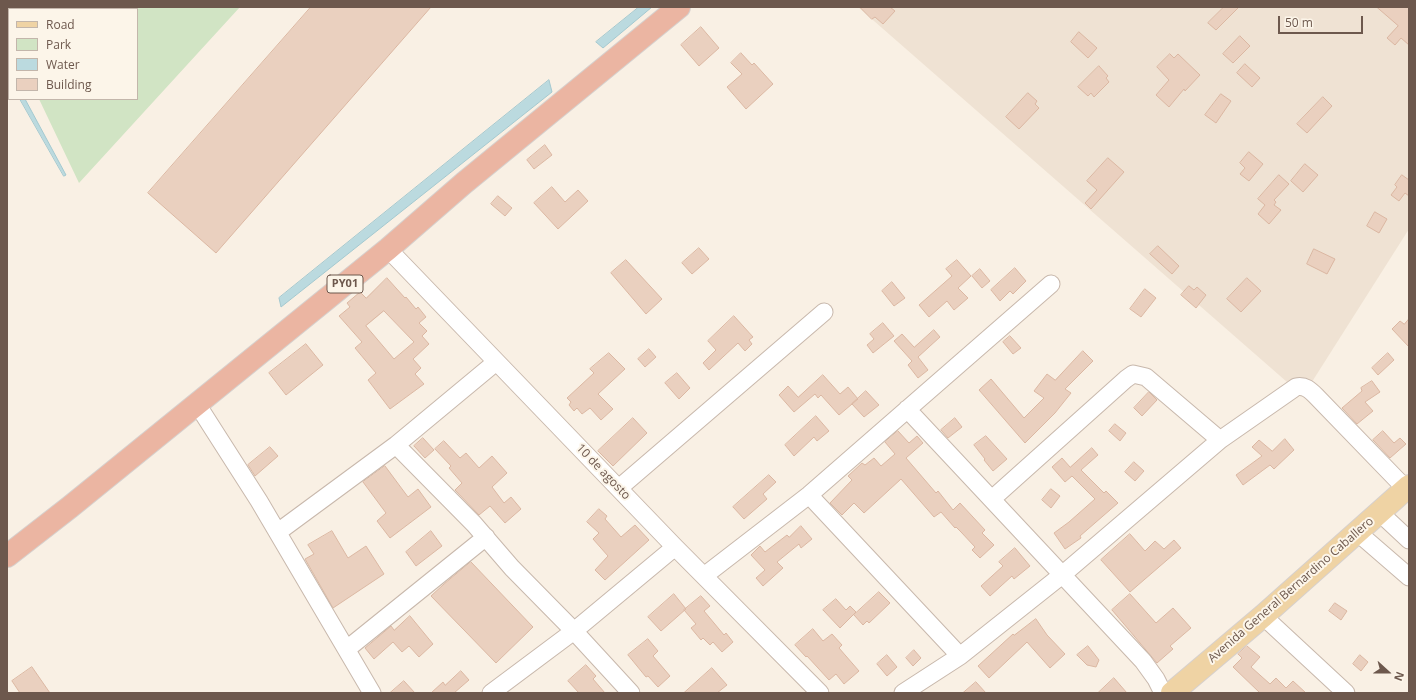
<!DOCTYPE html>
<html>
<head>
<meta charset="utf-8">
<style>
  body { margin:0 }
  #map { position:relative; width:1416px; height:700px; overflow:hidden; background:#f9f0e4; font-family:"Open Sans",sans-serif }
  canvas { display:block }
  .frame { position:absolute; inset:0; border:8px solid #6d584d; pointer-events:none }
  .legend { position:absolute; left:8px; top:8px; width:130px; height:92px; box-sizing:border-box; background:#fcf5e9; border:1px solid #c3b6ab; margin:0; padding:5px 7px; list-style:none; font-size:12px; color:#6d584d }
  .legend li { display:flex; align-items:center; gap:8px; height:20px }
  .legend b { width:20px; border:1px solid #c3b6ab }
  .north { position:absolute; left:1368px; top:652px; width:40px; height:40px; -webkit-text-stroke:3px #fcf5e9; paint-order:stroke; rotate:111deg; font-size:11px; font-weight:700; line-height:16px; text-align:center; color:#6d584d }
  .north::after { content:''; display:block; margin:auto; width:14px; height:18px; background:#6d584d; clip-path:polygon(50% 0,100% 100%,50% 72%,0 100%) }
  .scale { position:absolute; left:1278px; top:16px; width:85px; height:18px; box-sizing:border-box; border:2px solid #6d584d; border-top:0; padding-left:5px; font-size:12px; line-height:14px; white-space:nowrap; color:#6d584d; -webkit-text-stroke:3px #fcf5e9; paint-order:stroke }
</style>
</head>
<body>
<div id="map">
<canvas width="1416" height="700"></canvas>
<div class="frame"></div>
<ul class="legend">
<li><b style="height:5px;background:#efd3a4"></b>Road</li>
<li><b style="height:11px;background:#d1e4c4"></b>Park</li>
<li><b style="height:11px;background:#bbdadf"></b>Water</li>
<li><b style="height:11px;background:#ead0bf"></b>Building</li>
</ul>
<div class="north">N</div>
<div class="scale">50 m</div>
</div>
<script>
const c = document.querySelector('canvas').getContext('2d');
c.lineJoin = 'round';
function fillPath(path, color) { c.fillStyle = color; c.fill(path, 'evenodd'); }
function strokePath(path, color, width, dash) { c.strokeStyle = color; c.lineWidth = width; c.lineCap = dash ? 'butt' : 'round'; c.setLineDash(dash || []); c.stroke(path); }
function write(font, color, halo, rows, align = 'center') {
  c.font = font + ' "Open Sans",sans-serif'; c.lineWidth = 4; c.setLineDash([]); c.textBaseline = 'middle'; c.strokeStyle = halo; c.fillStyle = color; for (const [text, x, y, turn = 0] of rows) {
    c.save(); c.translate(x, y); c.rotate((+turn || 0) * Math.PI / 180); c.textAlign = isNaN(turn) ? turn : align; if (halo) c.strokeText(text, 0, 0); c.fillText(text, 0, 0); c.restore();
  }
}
fillPath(new Path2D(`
  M 858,7 L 1409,7 L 1409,229 L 1303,396 Z`), '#efe2d3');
fillPath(new Path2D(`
  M 7,7 L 240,7 L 79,183 L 39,99 L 137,99 L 137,9 L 9,9 L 9,35 L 7,31 Z`), '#d1e4c4');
const water = new Path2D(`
  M 639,7 L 652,7 L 603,48 L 596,42 Z
  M 549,80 L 552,92 L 281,307 L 279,298 Z
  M 20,99 L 25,99 L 66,175 L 64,176 Z`);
fillPath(water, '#bbdadf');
strokePath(water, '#a3c8cf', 1);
const building = new Path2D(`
  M 311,7 L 431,7 L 216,253 L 148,193 Z
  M 860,7 L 890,7 L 895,11 L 883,24 L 875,17 L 872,19 Z
  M 1224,7 L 1239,7 L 1216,30 L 1208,23 Z
  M 1377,7 L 1409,7 L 1409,45 L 1401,38 L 1395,45 L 1387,38 L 1398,26 Z
  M 701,27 L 719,48 L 699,66 L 681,45 Z
  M 1079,32 L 1097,48 L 1088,58 L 1071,42 Z
  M 1240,36 L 1250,46 L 1233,63 L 1223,54 Z
  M 741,53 L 752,65 L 754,63 L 773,84 L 746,109 L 727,87 L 742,74 L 731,63 Z
  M 1170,54 L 1174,58 L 1178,54 L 1200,75 L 1185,91 L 1184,89 L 1169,107 L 1156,95 L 1169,80 L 1157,67 Z
  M 1245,64 L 1260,78 L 1252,87 L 1237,73 Z
  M 1099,66 L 1108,76 L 1106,78 L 1109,82 L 1094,97 L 1091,93 L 1088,96 L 1078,87 Z
  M 1028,93 L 1037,101 L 1035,104 L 1039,108 L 1019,129 L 1006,117 Z
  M 1221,94 L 1231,101 L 1216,123 L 1205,115 Z
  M 1323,97 L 1332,106 L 1307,133 L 1297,124 Z
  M 545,145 L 552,155 L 534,169 L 527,160 Z
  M 1249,152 L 1263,164 L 1249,181 L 1240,174 L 1245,168 L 1240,163 Z
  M 1108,158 L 1124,172 L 1091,209 L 1085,203 L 1097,190 L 1087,181 Z
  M 1305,164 L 1318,175 L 1303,192 L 1291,181 Z
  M 1279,175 L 1289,184 L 1274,200 L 1276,202 L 1274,205 L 1281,210 L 1269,224 L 1258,214 L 1265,205 L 1258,199 Z
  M 1402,175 L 1409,180 L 1409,196 L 1405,193 L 1399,201 L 1391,195 L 1397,187 L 1395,185 Z
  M 552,187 L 565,202 L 578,190 L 588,201 L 558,229 L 534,203 Z
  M 498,196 L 512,208 L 505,216 L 491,204 Z
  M 1375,212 L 1387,219 L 1379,233 L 1367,226 Z
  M 1158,246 L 1179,266 L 1172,274 L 1150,254 Z
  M 699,248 L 709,259 L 692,274 L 682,263 Z
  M 1314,249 L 1335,259 L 1327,274 L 1307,264 Z
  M 626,260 L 662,299 L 646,314 L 611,273 Z
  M 957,260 L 971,276 L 958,288 L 968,298 L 954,310 L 947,301 L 929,317 L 919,305 L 952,276 L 946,269 Z
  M 1015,268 L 1026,281 L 1013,294 L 1010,291 L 1000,301 L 991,290 Z
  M 980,269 L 990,281 L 982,288 L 972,276 Z
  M 387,278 L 405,298 L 406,297 L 416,309 L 418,307 L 426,317 L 419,323 L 427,331 L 422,336 L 429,344 L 413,359 L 421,368 L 415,374 L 424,384 L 390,409 L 368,380 L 376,373 L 355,348 L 362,342 L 339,316 L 350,307 L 347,303 L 360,292 L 366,298 ZM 384,311 L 414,342 L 394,359 L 366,326 Z
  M 1247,278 L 1261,291 L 1241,312 L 1227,299 Z
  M 892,282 L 905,298 L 894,306 L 882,291 Z
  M 1189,286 L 1194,290 L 1197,287 L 1206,295 L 1196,308 L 1181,295 Z
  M 1145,289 L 1156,298 L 1141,317 L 1130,309 Z
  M 734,316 L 753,337 L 749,340 L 752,344 L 745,351 L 738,343 L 709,370 L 703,363 L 716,350 L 708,341 Z
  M 1409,319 L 1409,347 L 1392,329 L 1400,321 L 1404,324 Z
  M 883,323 L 894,336 L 873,353 L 867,345 L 874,339 L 870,334 Z
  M 934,330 L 940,337 L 918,357 L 928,370 L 918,378 L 908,365 L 912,361 L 894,341 L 902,334 L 914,347 Z
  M 1010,336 L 1021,348 L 1013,354 L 1003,342 Z
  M 306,344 L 323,365 L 286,395 L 269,373 Z
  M 649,349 L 656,357 L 645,367 L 638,359 Z
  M 1083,351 L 1093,361 L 1065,389 L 1071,393 L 1055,413 L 1025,443 L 979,390 L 991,379 L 1024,418 L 1044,398 L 1034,391 L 1047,374 L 1055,380 Z
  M 609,353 L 625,369 L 598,394 L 613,409 L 601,420 L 590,408 L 582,414 L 577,408 L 574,411 L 569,405 L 571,402 L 567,398 L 594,373 L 590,369 Z
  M 1388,353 L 1394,360 L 1378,375 L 1372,368 Z
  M 677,373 L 690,388 L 679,399 L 665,383 Z
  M 823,375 L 840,394 L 848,387 L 858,399 L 839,415 L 821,395 L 818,398 L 815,394 L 794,412 L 779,395 L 788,386 L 798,397 Z
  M 1372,381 L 1380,392 L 1365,402 L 1373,411 L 1357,424 L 1342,408 L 1362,391 L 1361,388 Z
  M 866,391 L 879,405 L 864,417 L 852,404 Z
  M 1149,392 L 1157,400 L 1142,416 L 1134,408 Z
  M 816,416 L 829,431 L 817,441 L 814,437 L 794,456 L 785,445 Z
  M 633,418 L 647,433 L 613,466 L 598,451 Z
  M 955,418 L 962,427 L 948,438 L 941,430 Z
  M 1115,424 L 1126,433 L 1120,441 L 1109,431 Z
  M 898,431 L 909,443 L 917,436 L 923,443 L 906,458 L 936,493 L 938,491 L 953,510 L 960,503 L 985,530 L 982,533 L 994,545 L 980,558 L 972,550 L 975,547 L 961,532 L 956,527 L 955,528 L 941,512 L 934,517 L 901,479 L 864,513 L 854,503 L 842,515 L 830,503 L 852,480 L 848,476 L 862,463 L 865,465 L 874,458 L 881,466 L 895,454 L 885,442 Z
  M 1383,431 L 1394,443 L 1400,438 L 1406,444 L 1390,458 L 1373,440 Z
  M 986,436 L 1007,459 L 993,471 L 984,460 L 985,459 L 974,445 Z
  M 423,438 L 434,450 L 425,458 L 414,446 Z
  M 1285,439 L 1294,450 L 1274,469 L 1270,465 L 1243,485 L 1236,475 L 1262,456 L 1252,447 L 1259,440 L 1272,451 Z
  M 444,441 L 460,458 L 466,453 L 479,468 L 492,456 L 507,473 L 492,487 L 504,503 L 511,497 L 521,509 L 505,523 L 490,506 L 479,515 L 455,490 L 462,483 L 449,468 L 451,466 L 435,449 Z
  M 270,447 L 278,456 L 255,476 L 248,465 Z
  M 1092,448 L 1098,455 L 1081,470 L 1104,493 L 1106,491 L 1118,503 L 1080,536 L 1081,538 L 1065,549 L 1054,533 L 1069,522 L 1095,499 L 1072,476 L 1065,482 L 1052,467 L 1062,458 L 1070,467 Z
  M 1134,462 L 1144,471 L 1135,481 L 1125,472 Z
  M 385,466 L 408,497 L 418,489 L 431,507 L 390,538 L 377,521 L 386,513 L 363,482 Z
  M 769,475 L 776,482 L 763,494 L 767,499 L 744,519 L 733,507 Z
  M 1051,489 L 1060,496 L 1051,508 L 1042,500 Z
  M 599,509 L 607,516 L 605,519 L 621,537 L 635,525 L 649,540 L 605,580 L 595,570 L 608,556 L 593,539 L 599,533 L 587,522 Z
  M 801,526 L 812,539 L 801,548 L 799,544 L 777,562 L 783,568 L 763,586 L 756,578 L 765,570 L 751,555 L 760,546 L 765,552 L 787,535 L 789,537 Z
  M 332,531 L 348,558 L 366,546 L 384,574 L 333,608 L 305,559 L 314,554 L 308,545 Z
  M 431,531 L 442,546 L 416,566 L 406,552 Z
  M 1130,534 L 1145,551 L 1155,541 L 1164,549 L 1174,540 L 1181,548 L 1130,592 L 1101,560 Z
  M 1015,548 L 1030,566 L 1014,579 L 1012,576 L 990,596 L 981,586 L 1003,566 L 999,562 Z
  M 471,562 L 533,627 L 496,663 L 431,596 L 444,584 Z
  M 879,592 L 890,603 L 869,623 L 867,621 L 863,625 L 854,615 Z
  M 674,594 L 686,609 L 661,631 L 648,617 Z
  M 1130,594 L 1156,623 L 1173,608 L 1191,628 L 1170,646 L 1173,649 L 1157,663 L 1112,610 Z
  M 701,596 L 710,606 L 704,611 L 724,635 L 726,633 L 733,642 L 722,652 L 713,642 L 710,645 L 703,638 L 701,640 L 691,628 L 696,624 L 684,610 Z
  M 836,599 L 846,610 L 850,606 L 856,612 L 840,628 L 823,610 Z
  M 1335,603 L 1347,611 L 1341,620 L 1329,611 Z
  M 410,616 L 433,644 L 419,657 L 409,646 L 402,652 L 393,642 L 374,659 L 365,648 L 391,626 L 394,630 Z
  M 1036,619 L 1047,635 L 1065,654 L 1050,668 L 1027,642 L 989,678 L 978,666 L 1013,634 L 1014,635 Z
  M 813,629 L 823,641 L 832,634 L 842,645 L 839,648 L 859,671 L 844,684 L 836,674 L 829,680 L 807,656 L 806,657 L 795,645 Z
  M 648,639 L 658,651 L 653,656 L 670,676 L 658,687 L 648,676 L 646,677 L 628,655 Z
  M 1088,646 L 1099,660 L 1096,667 L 1087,665 L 1077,655 Z
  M 1247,646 L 1260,657 L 1251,667 L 1270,684 L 1276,678 L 1286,688 L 1293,681 L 1306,693 L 1260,693 L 1233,667 L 1242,658 L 1238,654 Z
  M 914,650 L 921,658 L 913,666 L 906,658 Z
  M 887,655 L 897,667 L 887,676 L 877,664 Z
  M 1360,655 L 1368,662 L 1361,671 L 1353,664 Z
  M 586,665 L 596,676 L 593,679 L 605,693 L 579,693 L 568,681 Z
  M 32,667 L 50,693 L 20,693 L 12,681 Z
  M 712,668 L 727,685 L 717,693 L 684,693 Z
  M 461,671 L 469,680 L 454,693 L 431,693 L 443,682 L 445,685 Z
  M 1114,678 L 1127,693 L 1098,693 Z
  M 404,681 L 415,693 L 390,693 Z
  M 976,682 L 986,693 L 963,693 Z`);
fillPath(building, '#ead0bf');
strokePath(building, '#dbb7a2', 1);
const minor = new Path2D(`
  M 388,249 L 675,547 L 820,693
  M 197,404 L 259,501 L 372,693
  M 907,409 L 1143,661 L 1156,679 L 1163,693
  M 396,445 L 474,524 L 512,568 L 574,631 L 631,693
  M 619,488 L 824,312
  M 809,495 L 960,656
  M 992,499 L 1126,379 L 1133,374 L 1146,377 L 1220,440
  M 1379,512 L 1409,540
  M 278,532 L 396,445 L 496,362
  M 1357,532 L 1409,577
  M 704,576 L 809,495 L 1051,284
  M 1263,616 L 1346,693
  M 347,649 L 486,537
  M 491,693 L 574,631 L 675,547
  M 903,693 L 960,656 L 1062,575 L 1220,440 L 1296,387 C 1305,385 1310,390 1316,396 L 1406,489`);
const major = new Path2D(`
  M 1172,693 L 1263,616 L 1409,486`);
const highway = new Path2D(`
  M 7,556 L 70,507 L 388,249 L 464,183 L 679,7`);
strokePath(minor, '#c8b8ac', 19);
strokePath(major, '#d6d0cd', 24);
strokePath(highway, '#d6d0cd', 24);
strokePath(minor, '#fff', 17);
strokePath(major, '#efd3a4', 22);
strokePath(highway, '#ebb5a2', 22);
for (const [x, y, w] of [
  [345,284,36]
]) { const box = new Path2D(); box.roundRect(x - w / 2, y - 9, w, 18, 3); c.fillStyle = '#fcf5e9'; c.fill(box); strokePath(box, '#6d584d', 1); }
write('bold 11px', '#6d584d', null, [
  ["PY01",345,284]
]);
write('12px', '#6d584d', '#fcf5e9', [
  ["10 de agosto",603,472,46],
  ["Avenida General Bernardino Caballero",1291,590,-41]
]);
</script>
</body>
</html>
